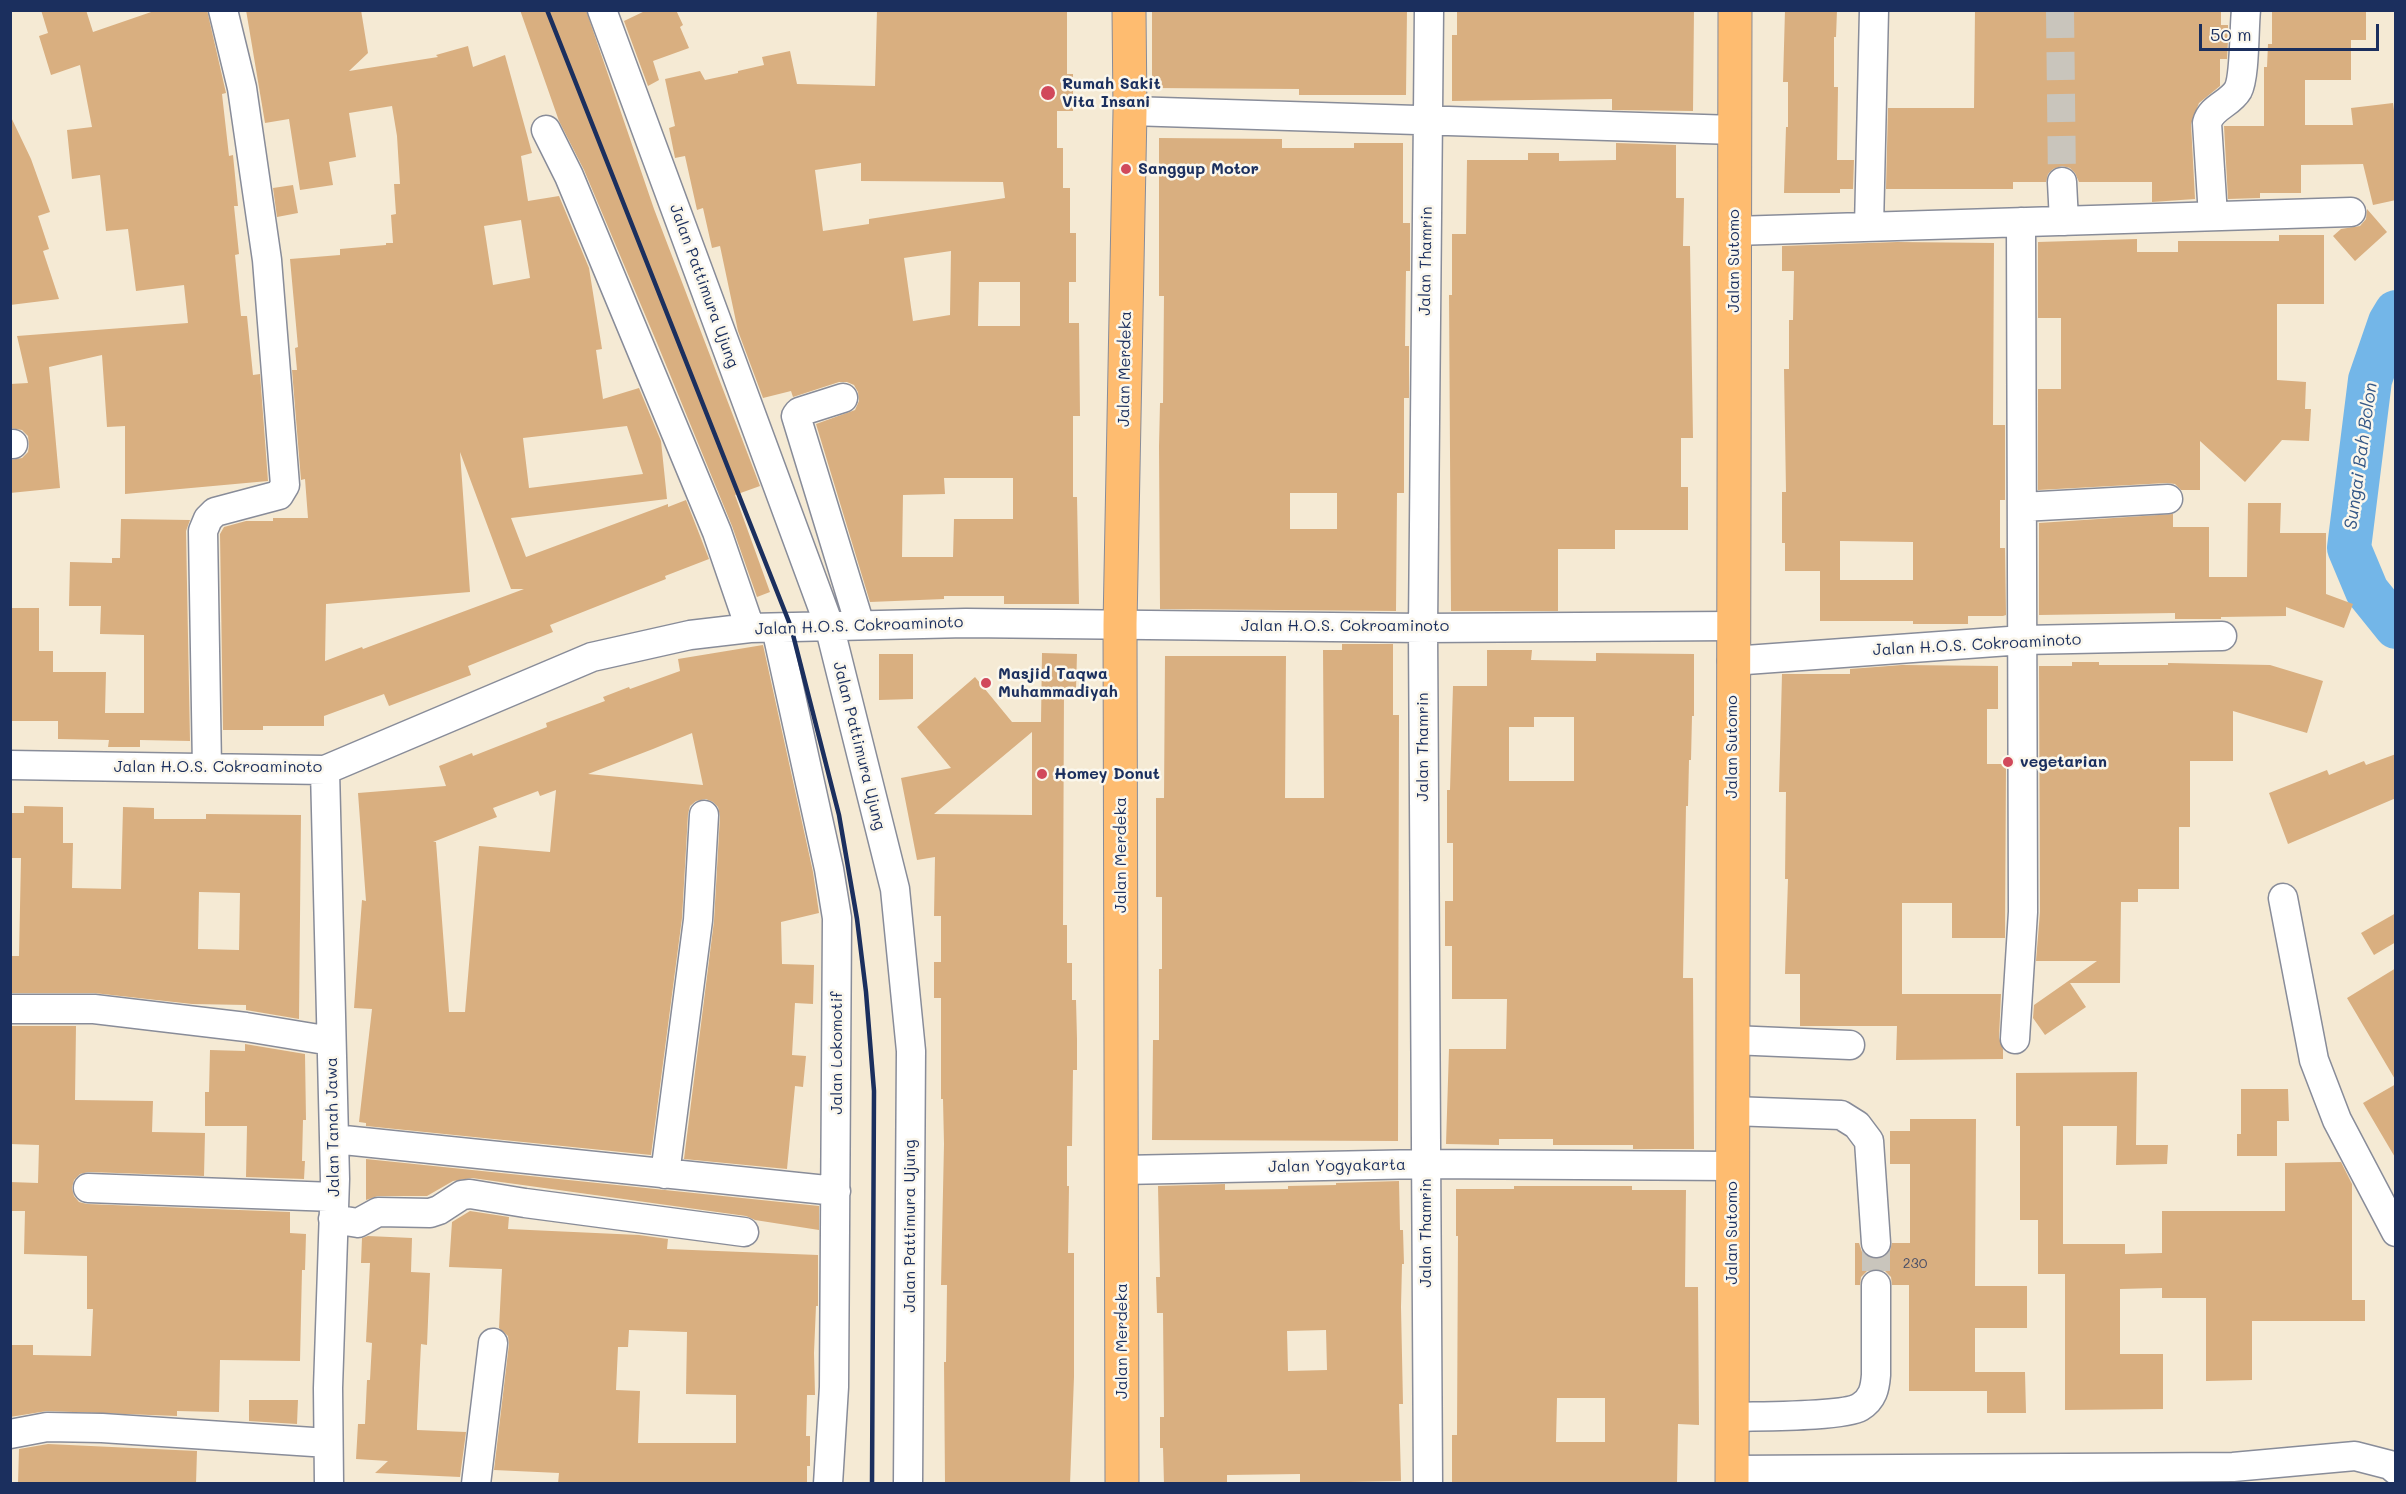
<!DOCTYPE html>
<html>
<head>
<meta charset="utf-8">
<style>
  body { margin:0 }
  #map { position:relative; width:2406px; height:1494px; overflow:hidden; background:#f5ead4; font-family:Mali,sans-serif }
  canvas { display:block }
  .frame { position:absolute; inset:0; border:12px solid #1b2f5e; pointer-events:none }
  .scale { position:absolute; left:2199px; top:24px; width:180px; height:27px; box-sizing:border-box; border:3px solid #1b2f5e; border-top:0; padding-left:8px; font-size:18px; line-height:21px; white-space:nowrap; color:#1b2f5e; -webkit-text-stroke:4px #fbf7ec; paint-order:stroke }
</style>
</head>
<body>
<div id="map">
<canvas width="2406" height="1494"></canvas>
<div class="frame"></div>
<div class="scale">50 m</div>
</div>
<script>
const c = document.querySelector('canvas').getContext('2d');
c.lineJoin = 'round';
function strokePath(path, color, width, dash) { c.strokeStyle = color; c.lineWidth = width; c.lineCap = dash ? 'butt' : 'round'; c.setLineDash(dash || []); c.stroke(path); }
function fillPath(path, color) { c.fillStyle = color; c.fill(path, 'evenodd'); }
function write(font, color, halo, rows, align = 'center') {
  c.font = font + ' Mali,sans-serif'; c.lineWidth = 5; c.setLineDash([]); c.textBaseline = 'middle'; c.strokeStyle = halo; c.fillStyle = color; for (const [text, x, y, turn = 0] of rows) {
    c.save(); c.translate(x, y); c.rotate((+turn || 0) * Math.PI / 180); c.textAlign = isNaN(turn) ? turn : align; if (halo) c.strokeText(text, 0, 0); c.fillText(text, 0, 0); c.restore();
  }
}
strokePath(new Path2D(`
  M 2396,312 L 2390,322 L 2370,380 L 2349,548 L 2367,591 L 2396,627`), '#73b6e8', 44);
fillPath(new Path2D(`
  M 41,10 L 86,10 L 93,32 L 157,10 L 207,10 L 226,93 L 222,94 L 229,156 L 233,155 L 238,206 L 234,206 L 239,254 L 235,255 L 241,316 L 247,316 L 253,375 L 260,374 L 268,481 L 125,494 L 125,426 L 107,427 L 102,355 L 49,367 L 60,488 L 10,493 L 10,460 L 22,458 L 28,452 L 29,445 L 28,436 L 22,430 L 10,428 L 10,384 L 28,383 L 17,336 L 188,323 L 184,285 L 136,291 L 128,229 L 106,231 L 100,175 L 72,179 L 67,130 L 92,127 L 80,65 L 51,75 L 39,36 L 48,33 Z
  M 246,10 L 361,10 L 368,53 L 349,71 L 438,57 L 436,55 L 468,46 L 473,67 L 505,55 L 532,153 L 521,156 L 528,201 L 559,196 L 589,268 L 602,349 L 596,350 L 603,399 L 639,388 L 661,441 L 667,499 L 511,518 L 526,557 L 668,504 L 668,507 L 686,500 L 709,559 L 665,576 L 666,579 L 550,625 L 553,632 L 468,666 L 471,675 L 389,706 L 384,694 L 324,716 L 324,726 L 263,726 L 263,730 L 223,730 L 220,534 L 224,527 L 246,521 L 273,521 L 273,518 L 308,518 L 305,479 L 301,480 L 292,370 L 297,370 L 295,348 L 298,347 L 290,259 L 340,255 L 340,249 L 386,245 L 386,243 L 393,243 L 391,215 L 396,214 L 394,184 L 400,184 L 397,136 L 392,106 L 349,113 L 356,157 L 329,162 L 333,185 L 300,190 L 289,119 L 265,123 ZM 521,220 L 530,278 L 493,285 L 484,226 ZM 627,426 L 643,474 L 529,488 L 523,438 ZM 460,452 L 511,589 L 524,589 L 363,649 L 362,647 L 325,661 L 326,604 L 470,592 Z
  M 520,10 L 586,10 L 654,209 L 760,486 L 735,495 L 770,592 L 757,597 L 732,526 L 657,343 L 584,170 L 559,121 Z
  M 647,10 L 676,10 L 683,25 L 680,27 L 689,48 L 653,61 L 659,80 L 648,86 L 624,21 Z
  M 877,10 L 1067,10 L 1067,74 L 1073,74 L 1073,111 L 1057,111 L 1057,148 L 1063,148 L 1063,188 L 1070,188 L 1070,233 L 1076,233 L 1076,282 L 1069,282 L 1069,323 L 1079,323 L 1080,416 L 1073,416 L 1073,497 L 1077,497 L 1079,604 L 1004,604 L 1004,596 L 944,596 L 944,599 L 870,602 L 816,424 L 855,410 L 859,401 L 858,392 L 854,385 L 847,382 L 839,382 L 793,397 L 791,391 L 763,398 L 738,331 L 720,246 L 712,248 L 703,208 L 697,210 L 685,156 L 675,158 L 669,128 L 675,126 L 665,79 L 700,71 L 705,80 L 738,73 L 738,71 L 764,65 L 762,57 L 790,51 L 797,84 L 875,86 ZM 861,163 L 861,181 L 1003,182 L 1005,198 L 869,219 L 869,224 L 823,231 L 815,170 ZM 951,251 L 950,315 L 913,321 L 904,258 ZM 979,282 L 1020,282 L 1020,326 L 978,326 ZM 944,478 L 1013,478 L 1013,519 L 954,519 L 953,557 L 902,557 L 903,495 L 945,494 Z
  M 1152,10 L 1407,10 L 1406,95 L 1299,95 L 1299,89 L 1152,88 Z
  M 1457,10 L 1694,10 L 1693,111 L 1612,110 L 1612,99 L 1452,101 L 1452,35 L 1457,35 Z
  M 1785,10 L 1837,10 L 1836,37 L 1834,37 L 1834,87 L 1838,87 L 1837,160 L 1854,160 L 1853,189 L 1840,189 L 1840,193 L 1784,193 L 1786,127 L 1788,127 L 1788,82 L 1783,82 Z
  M 1975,10 L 2221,10 L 2221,25 L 2228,25 L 2228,40 L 2227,59 L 2220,59 L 2220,86 L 2199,103 L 2191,124 L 2195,199 L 2152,202 L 2152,182 L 2079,182 L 2075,173 L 2070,168 L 2062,166 L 2053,169 L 2048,174 L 2046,182 L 2013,182 L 2013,189 L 1886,189 L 1888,108 L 1974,108 Z
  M 2272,10 L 2366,10 L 2366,40 L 2351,40 L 2351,80 L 2305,80 L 2305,125 L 2353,125 L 2351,108 L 2393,103 L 2396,125 L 2396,200 L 2373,205 L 2363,164 L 2301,165 L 2301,193 L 2260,193 L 2260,198 L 2228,199 L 2224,126 L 2264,126 L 2264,67 L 2267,67 L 2268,44 L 2272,44 Z
  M 10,115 L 31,159 L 50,212 L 38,216 L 49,249 L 43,251 L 59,299 L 10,305 Z
  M 1159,138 L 1282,139 L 1282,148 L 1354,148 L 1354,143 L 1403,143 L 1403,223 L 1410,223 L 1410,271 L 1406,271 L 1405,346 L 1409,346 L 1409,398 L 1404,398 L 1404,493 L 1397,493 L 1396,611 L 1160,609 L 1159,446 L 1160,403 L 1163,403 L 1164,296 L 1159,296 ZM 1290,493 L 1337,493 L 1337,529 L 1290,529 Z
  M 1616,143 L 1676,145 L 1676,198 L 1684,198 L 1683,246 L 1690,246 L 1693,438 L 1681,438 L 1681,487 L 1688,487 L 1688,530 L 1615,530 L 1615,549 L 1558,549 L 1558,611 L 1451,611 L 1449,295 L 1452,295 L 1452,234 L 1466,234 L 1467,160 L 1528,160 L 1528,153 L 1559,153 L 1559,161 L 1616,160 Z
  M 293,185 L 298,213 L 277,217 L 273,188 Z
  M 2367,209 L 2387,232 L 2355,261 L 2333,236 L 2341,229 L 2360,226 L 2366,219 Z
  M 2279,235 L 2324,235 L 2324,304 L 2277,304 L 2277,380 L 2306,382 L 2305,409 L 2311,409 L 2309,441 L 2282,440 L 2245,482 L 2200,441 L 2200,490 L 2181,490 L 2175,484 L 2167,483 L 2038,490 L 2038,389 L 2061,389 L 2061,318 L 2038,318 L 2038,242 L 2137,239 L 2137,252 L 2178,252 L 2178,241 L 2279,241 Z
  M 1897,242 L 1994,243 L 1993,425 L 2005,425 L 2005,500 L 2000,500 L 2000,548 L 2005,548 L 2006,615 L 2003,616 L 1968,616 L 1968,624 L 1913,624 L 1913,621 L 1820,621 L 1820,571 L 1785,571 L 1785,543 L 1782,543 L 1782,492 L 1786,492 L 1784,369 L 1789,369 L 1789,320 L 1793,320 L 1794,271 L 1782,271 L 1782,246 ZM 1840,541 L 1913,542 L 1913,580 L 1840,580 Z
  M 2248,503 L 2281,503 L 2280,533 L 2326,533 L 2326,594 L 2353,604 L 2344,628 L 2286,607 L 2286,616 L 2221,617 L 2221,619 L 2175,619 L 2175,613 L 2039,615 L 2039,523 L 2173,514 L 2173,527 L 2209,527 L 2209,577 L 2247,577 Z
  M 121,519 L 190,520 L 186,531 L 190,741 L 140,740 L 140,747 L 108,747 L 109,740 L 58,739 L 58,721 L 10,721 L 10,608 L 39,608 L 39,651 L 53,651 L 53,672 L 106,672 L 105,713 L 144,713 L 144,635 L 100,634 L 101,606 L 69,606 L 70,562 L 112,563 L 112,558 L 120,558 Z
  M 1342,644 L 1393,644 L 1393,715 L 1399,715 L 1398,1141 L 1152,1140 L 1153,1040 L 1159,1040 L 1159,969 L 1162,969 L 1162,897 L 1156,897 L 1156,798 L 1164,798 L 1165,656 L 1286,656 L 1285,798 L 1324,798 L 1323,650 L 1342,650 Z
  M 763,645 L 813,872 L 819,913 L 781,922 L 782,964 L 814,965 L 813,1004 L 795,1003 L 792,1055 L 806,1056 L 803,1087 L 795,1086 L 787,1169 L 684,1159 L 714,921 L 720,816 L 718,807 L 713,802 L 706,799 L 696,801 L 690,806 L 688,814 L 682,918 L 651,1155 L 366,1126 L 366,1123 L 359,1122 L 372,1009 L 354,1008 L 362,900 L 366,901 L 358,793 L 446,786 L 439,766 L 472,753 L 473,756 L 547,727 L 546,723 L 605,701 L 603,697 L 629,687 L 630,689 L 680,671 L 678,659 ZM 692,733 L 703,785 L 588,774 L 653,749 ZM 556,790 L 550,852 L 479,846 L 465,1012 L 449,1012 L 436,842 L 433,842 L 497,817 L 493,808 L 538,791 L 540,796 Z
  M 1487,650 L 1532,650 L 1531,660 L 1596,661 L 1596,653 L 1694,654 L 1694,716 L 1692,716 L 1691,760 L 1689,760 L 1688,806 L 1686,806 L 1683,978 L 1693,978 L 1694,1149 L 1633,1149 L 1633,1145 L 1553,1145 L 1553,1139 L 1499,1139 L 1499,1145 L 1446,1144 L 1449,1049 L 1506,1049 L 1507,999 L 1452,999 L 1452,946 L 1445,946 L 1445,901 L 1453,901 L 1453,843 L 1447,843 L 1447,790 L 1450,790 L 1453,686 L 1487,686 ZM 1534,717 L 1574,717 L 1574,781 L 1509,781 L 1509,727 L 1534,727 Z
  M 1042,653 L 1077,654 L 1076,690 L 1064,690 L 1063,925 L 1067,925 L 1067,963 L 1072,963 L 1072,1000 L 1076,1000 L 1077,1039 L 1077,1070 L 1073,1070 L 1072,1146 L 1067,1146 L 1067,1186 L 1069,1186 L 1068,1253 L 1074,1253 L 1074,1377 L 1070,1484 L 945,1484 L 944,1362 L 946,1362 L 947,1285 L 941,1285 L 944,1144 L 943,1099 L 941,1099 L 941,998 L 934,998 L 934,962 L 941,962 L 941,916 L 934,916 L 935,857 L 917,860 L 901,778 L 951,768 L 917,727 L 975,677 L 1012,722 L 1041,722 ZM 1032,732 L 1032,815 L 934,814 Z
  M 879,654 L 913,654 L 913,699 L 879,700 Z
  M 2072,662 L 2099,662 L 2099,665 L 2168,665 L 2168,663 L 2270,665 L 2323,681 L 2307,733 L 2233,711 L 2233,761 L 2190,761 L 2190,827 L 2179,827 L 2179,889 L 2138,889 L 2138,902 L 2121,902 L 2120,983 L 2070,983 L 2086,1007 L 2045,1035 L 2033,1018 L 2034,1005 L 2097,961 L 2036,961 L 2040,912 L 2039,666 L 2072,666 Z
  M 1902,665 L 1998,666 L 1998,709 L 1987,709 L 1987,764 L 2006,764 L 2005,938 L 1952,938 L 1952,903 L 1902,903 L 1902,994 L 2001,994 L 1999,1038 L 2003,1049 L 2003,1059 L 1896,1060 L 1897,1026 L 1800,1026 L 1800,974 L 1785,974 L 1788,879 L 1785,879 L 1786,792 L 1779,792 L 1782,674 L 1850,674 L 1850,669 Z
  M 2396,754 L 2396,798 L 2288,844 L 2269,793 L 2327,770 L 2329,775 L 2364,761 L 2366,765 Z
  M 24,806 L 63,807 L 63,843 L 73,843 L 72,888 L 121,889 L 123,807 L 154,808 L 154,819 L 206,819 L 206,814 L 301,815 L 299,1019 L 246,1010 L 246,1005 L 192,1004 L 94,993 L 10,993 L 10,956 L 19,956 L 21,858 L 10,858 L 10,813 L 24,813 ZM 199,892 L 240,893 L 239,950 L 198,949 Z
  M 2396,913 L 2396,942 L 2374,955 L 2361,933 Z
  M 2396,968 L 2396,1081 L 2347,998 Z
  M 10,1026 L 76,1026 L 75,1100 L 153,1101 L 152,1132 L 205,1133 L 204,1176 L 88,1172 L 80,1174 L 74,1180 L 72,1188 L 74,1196 L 79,1202 L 87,1204 L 290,1212 L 290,1233 L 306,1234 L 305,1270 L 302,1270 L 300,1361 L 220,1360 L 219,1412 L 177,1411 L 177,1416 L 47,1411 L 10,1417 L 10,1345 L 33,1345 L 33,1355 L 91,1356 L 93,1309 L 87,1309 L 87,1256 L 24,1254 L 25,1211 L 10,1211 L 10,1182 L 38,1183 L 39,1145 L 10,1144 Z
  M 245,1044 L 305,1054 L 306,1120 L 303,1120 L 302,1161 L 305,1161 L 304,1179 L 246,1177 L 247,1126 L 205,1126 L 205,1092 L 209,1092 L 210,1050 L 245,1051 Z
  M 2137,1072 L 2136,1145 L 2168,1145 L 2167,1164 L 2116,1165 L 2117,1126 L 2063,1126 L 2063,1244 L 2125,1244 L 2125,1254 L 2162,1253 L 2162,1211 L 2285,1211 L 2285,1163 L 2341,1162 L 2352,1184 L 2352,1300 L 2365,1300 L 2365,1321 L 2252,1321 L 2252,1380 L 2206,1381 L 2206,1298 L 2162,1298 L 2162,1288 L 2120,1289 L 2120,1354 L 2163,1354 L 2163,1409 L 2065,1410 L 2065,1274 L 2038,1274 L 2038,1220 L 2020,1220 L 2020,1126 L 2016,1126 L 2016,1073 Z
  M 2396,1084 L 2396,1159 L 2363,1103 Z
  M 2241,1089 L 2288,1089 L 2289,1121 L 2277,1121 L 2277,1156 L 2237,1156 L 2237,1134 L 2241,1134 Z
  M 1910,1119 L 1976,1119 L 1975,1286 L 2027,1286 L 2027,1328 L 1975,1328 L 1975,1372 L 2025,1372 L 2026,1413 L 1987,1413 L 1987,1391 L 1909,1391 L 1909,1285 L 1892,1285 L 1891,1277 L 1885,1271 L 1875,1269 L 1867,1271 L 1861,1277 L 1860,1285 L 1855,1285 L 1855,1243 L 1859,1243 L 1862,1252 L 1868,1257 L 1877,1259 L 1886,1256 L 1890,1251 L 1892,1243 L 1910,1243 L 1910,1164 L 1890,1164 L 1890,1131 L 1910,1131 Z
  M 366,1159 L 819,1206 L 819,1230 L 755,1220 L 746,1216 L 472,1178 L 453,1181 L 427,1196 L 378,1196 L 366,1200 Z
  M 1399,1181 L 1400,1230 L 1403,1230 L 1404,1264 L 1402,1264 L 1401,1307 L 1403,1404 L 1399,1404 L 1401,1481 L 1300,1483 L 1300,1474 L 1227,1475 L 1227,1484 L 1164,1484 L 1163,1448 L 1160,1448 L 1160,1417 L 1164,1417 L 1163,1313 L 1157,1313 L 1156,1277 L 1160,1277 L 1158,1186 L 1225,1184 L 1225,1190 L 1288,1189 L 1288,1186 L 1336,1185 L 1336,1183 ZM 1326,1330 L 1327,1370 L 1288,1371 L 1287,1331 Z
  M 1514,1186 L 1632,1186 L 1632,1190 L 1686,1190 L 1685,1287 L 1698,1287 L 1699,1425 L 1678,1424 L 1677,1484 L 1452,1484 L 1452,1435 L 1457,1435 L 1458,1236 L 1456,1236 L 1456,1189 L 1514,1189 ZM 1557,1398 L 1605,1398 L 1605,1442 L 1556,1442 Z
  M 470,1211 L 509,1217 L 508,1229 L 639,1235 L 668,1239 L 667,1249 L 818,1255 L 818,1306 L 816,1306 L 814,1353 L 815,1395 L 807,1395 L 806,1436 L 810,1436 L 810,1466 L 807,1466 L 807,1484 L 558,1484 L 559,1473 L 494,1470 L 509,1344 L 508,1336 L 499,1328 L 502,1269 L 449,1267 L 452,1222 ZM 629,1330 L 687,1332 L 686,1394 L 736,1395 L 736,1443 L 638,1443 L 640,1391 L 616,1390 L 618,1347 L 628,1347 Z
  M 368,1236 L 412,1238 L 411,1272 L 430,1273 L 427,1345 L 421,1344 L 417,1426 L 417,1430 L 466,1432 L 460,1477 L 375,1473 L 388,1461 L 356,1459 L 358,1424 L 365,1424 L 367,1380 L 370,1380 L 372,1343 L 366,1342 L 370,1263 L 361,1263 L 362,1238 Z
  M 249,1400 L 298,1400 L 297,1424 L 249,1421 Z
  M 48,1444 L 197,1451 L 196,1484 L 18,1484 L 19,1449 Z`), '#d9af80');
strokePath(new Path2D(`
  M 2060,10 L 2062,182
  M 1876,1243 L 1876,1285`), '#c9c5bc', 28, [28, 14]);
const minor = new Path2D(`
  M 602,10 L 829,625 L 895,889 L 911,1051 L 908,1484
  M 1130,111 L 1735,130
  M 546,130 L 569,176 L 717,532 L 750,628
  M 2062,182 L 2064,221
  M 2213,216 L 2207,123 C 2211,107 2230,104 2238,90 C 2245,77 2244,28 2246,10
  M 1869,227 L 1874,10
  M 1734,231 L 2351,212
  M 843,398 L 799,412 L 796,416 L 860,625
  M 10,444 L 13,444
  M 2022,507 L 2168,499
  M 776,628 L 829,869 L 837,918 L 834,1387 L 828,1484
  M 1732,661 L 2023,640 L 2222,636
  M 10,765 L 325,770 L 592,657 L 690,635 L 750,628 L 966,623 L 1423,628 L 1733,626
  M 207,768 L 203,531 L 208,519 L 215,512 L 279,495 L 285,485 L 267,260 L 242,88 L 223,10
  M 325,770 L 335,1179 L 328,1388 L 329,1484
  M 2283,898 L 2314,1060 L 2337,1120 L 2396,1232
  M 10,1009 L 94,1009 L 246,1027 L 331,1041
  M 2015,1039 L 2023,912 L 2021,222
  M 1732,1040 L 1850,1045
  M 1732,1111 L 1841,1115 L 1857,1125 L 1869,1141 L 1876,1243
  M 334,1139 L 836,1191
  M 1121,1170 L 1425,1164 L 1732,1166
  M 665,1174 L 698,920 L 704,815
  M 88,1188 L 334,1197
  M 333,1219 L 358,1223 L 378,1212 L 430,1213 L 439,1210 L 462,1195 L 470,1194 L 525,1203 L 744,1232
  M 1732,1417 C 1757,1416 1843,1417 1860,1407 C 1873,1399 1875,1388 1876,1375 L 1876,1285
  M 10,1434 L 47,1427 L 102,1428 L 328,1443
  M 1732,1470 L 2233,1467 L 2355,1456 L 2390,1465 L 2396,1470
  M 476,1484 L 493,1343
  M 1428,1484 L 1423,628 L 1429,10`);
const major = new Path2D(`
  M 1122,1484 L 1120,624 L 1130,111 L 1129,10
  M 1732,1484 L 1735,10`);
strokePath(minor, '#888c99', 31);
strokePath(major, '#888c99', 35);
strokePath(minor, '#fff', 28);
strokePath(major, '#febc70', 33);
strokePath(new Path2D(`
  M 547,10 L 791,627 L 839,815 L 857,919 L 866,992 L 874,1091 L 872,1484`), '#1b2f5e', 4.5);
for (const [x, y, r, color] of [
  [1048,93,8,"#d1495b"],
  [1126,169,6,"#d1495b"],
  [986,683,6,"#d1495b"],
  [2008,762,6,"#d1495b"],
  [1042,774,6,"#d1495b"]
]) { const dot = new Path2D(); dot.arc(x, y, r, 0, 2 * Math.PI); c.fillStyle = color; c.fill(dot); strokePath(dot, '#fbf7ec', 2); }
write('14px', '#4a4f66', null, [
  ["230",1915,1264]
]);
write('bold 16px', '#1b2f5e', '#fbf7ec', [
  ["Rumah Sakit",1062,84],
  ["Vita Insani",1062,102],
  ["Sanggup Motor",1138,169],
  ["Masjid Taqwa",998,674],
  ["Muhammadiyah",998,692],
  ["vegetarian",2020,762],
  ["Homey Donut",1054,774]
], 'left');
write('16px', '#1b2f5e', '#fbf7ec', [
  ["Jalan Thamrin",1426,261,-89],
  ["Jalan Sutomo",1734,261,-90],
  ["Jalan Pattimura Ujung",704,286,70],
  ["Jalan Merdeka",1125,369,-89],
  ["Jalan H.O.S. Cokroaminoto",859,626,-2],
  ["Jalan H.O.S. Cokroaminoto",1345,626],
  ["Jalan H.O.S. Cokroaminoto",1977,645,-3],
  ["Jalan Pattimura Ujung",859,746,76],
  ["Jalan Thamrin",1423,747,-90],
  ["Jalan Sutomo",1732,747,-90],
  ["Jalan H.O.S. Cokroaminoto",218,767],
  ["Jalan Merdeka",1121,855,-90],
  ["Jalan Lokomotif",837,1053,-90],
  ["Jalan Tanah Jawa",333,1127,-91],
  ["Jalan Yogyakarta",1337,1166,-1],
  ["Jalan Pattimura Ujung",910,1226,-90],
  ["Jalan Thamrin",1426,1233,-90],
  ["Jalan Sutomo",1732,1233,-90],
  ["Jalan Merdeka",1122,1341,-90]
]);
write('italic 18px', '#355887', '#fbf7ec', [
  ["Sungai Bah Bolon",2361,456,-82]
]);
</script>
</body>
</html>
